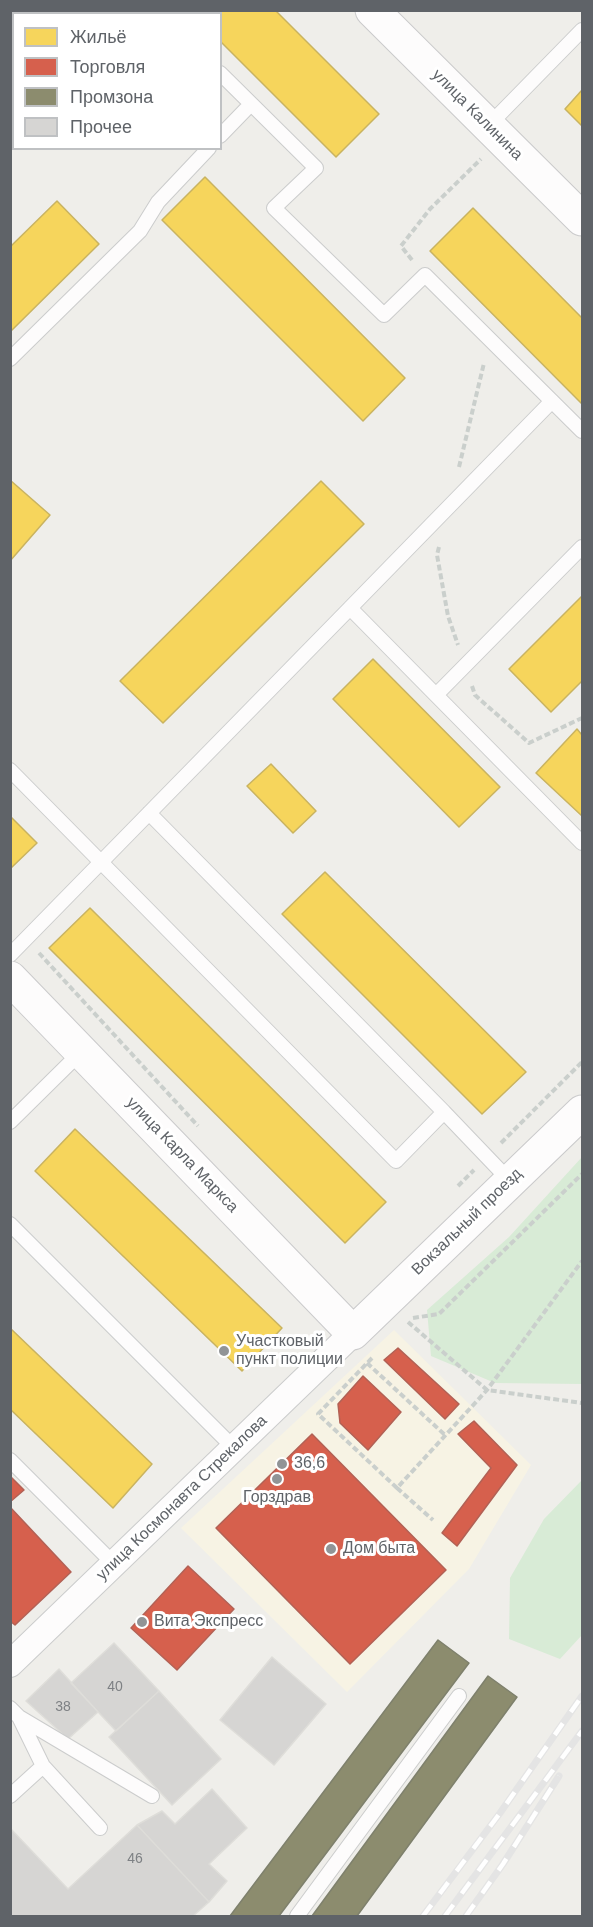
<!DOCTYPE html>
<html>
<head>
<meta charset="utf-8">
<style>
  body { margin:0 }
  #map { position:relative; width:593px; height:1927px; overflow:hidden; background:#efeeea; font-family:Arial,sans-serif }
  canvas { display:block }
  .frame { position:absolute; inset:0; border:12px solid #5f6368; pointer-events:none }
  .legend { position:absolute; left:12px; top:12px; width:210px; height:138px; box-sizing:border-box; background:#fff; border:2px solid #bfc1c3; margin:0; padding:8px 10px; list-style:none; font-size:18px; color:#5f6368 }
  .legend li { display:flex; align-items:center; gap:12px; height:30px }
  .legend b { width:30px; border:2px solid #bfc1c3 }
</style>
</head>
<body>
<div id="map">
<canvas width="593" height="1927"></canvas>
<div class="frame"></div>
<ul class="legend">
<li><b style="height:16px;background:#f6d55c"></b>Жильё</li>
<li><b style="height:16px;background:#d6604d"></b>Торговля</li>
<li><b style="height:16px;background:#8c8c6e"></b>Промзона</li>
<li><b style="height:16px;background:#d6d5d3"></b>Прочее</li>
</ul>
</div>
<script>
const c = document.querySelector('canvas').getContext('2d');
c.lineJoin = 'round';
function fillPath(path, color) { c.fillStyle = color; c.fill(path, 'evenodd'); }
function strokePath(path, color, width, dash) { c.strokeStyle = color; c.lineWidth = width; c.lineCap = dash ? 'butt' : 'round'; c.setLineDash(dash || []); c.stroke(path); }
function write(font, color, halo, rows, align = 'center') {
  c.font = font + ' Arial,sans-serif'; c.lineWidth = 6; c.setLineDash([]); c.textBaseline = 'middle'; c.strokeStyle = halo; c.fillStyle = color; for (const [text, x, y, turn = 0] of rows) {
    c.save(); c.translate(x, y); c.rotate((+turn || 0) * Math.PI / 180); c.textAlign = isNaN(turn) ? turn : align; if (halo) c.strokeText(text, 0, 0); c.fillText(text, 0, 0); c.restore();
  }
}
fillPath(new Path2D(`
  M 394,1330 L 531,1465 L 469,1569 L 347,1692 L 181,1528 Z`), '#f7f3e4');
fillPath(new Path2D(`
  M 582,1157 L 582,1384 L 495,1383 L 431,1356 L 427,1310 L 509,1237 Z
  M 582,1480 L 582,1635 L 560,1659 L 509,1639 L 510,1578 L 544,1519 Z`), '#d8ebd6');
const homes = new Path2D(`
  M 190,10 L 275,10 L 379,114 L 336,157 L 220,41 L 220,14 L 193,14 Z
  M 582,90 L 582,126 L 565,109 Z
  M 205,177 L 405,378 L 363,421 L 162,220 Z
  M 57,201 L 99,244 L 10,332 L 10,247 Z
  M 473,208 L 582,318 L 582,404 L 430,251 Z
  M 10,480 L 50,515 L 10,561 Z
  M 321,481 L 364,524 L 163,723 L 120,681 Z
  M 582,596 L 582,681 L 551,712 L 509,669 Z
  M 373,659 L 500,787 L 459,827 L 333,699 Z
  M 577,729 L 582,735 L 582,816 L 536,773 Z
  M 271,764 L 316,811 L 293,833 L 247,786 Z
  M 10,816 L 37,843 L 10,869 Z
  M 325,872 L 526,1072 L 482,1114 L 282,914 Z
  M 90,908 L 386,1202 L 345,1243 L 49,948 Z
  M 75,1129 L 282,1328 L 242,1371 L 35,1171 Z
  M 10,1328 L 152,1464 L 113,1508 L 10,1409 Z`);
fillPath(homes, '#f6d55c');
strokePath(homes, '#c9b360', 1.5);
const shops = new Path2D(`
  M 398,1348 L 459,1404 L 445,1419 L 384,1360 Z
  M 363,1376 L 401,1412 L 368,1450 L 340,1423 L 338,1404 Z
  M 474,1421 L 517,1465 L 457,1546 L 442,1533 L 491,1468 L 458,1434 Z
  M 312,1434 L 446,1570 L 350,1664 L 216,1528 Z
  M 10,1476 L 24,1490 L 10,1502 Z
  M 10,1507 L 71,1572 L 15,1625 L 10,1621 Z
  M 188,1566 L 234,1609 L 177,1670 L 131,1628 Z`);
fillPath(shops, '#d6604d');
strokePath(shops, '#b26155', 1.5);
const industry = new Path2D(`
  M 438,1640 L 469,1663 L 279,1916 L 230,1916 Z
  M 488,1676 L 517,1697 L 357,1916 L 312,1916 Z`);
fillPath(industry, '#8c8c6e');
strokePath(industry, '#7e806c', 1.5);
const building = new Path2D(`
  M 114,1643 L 159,1691 L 116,1731 L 71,1683 Z
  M 272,1657 L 326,1704 L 274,1765 L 220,1720 Z
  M 59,1669 L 98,1712 L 68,1739 L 26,1701 Z
  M 159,1691 L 221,1759 L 172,1805 L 109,1737 Z
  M 212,1789 L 247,1828 L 209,1864 L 227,1881 L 209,1902 L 137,1825 L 162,1811 L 175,1824 Z
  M 137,1825 L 209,1902 L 193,1916 L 10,1916 L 10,1828 L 68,1889 Z`);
fillPath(building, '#d6d5d3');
strokePath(building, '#deddd9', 1.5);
const lane = new Path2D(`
  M 158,10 L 161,14
  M 220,73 L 316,168 L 274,208 L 384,315 L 425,275 L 582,431
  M 488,126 L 582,30
  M 220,136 L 251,104
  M 10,359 L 140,231 L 158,202 L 209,148
  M 350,608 L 552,401
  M 436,695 L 582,547
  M 10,770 L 396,1161 L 444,1112 L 149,813
  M 10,955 L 350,608 L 582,843
  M 444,1112 L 510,1181
  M 10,1122 L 82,1051
  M 10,1224 L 234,1448
  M 10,1460 L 114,1564
  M 10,1708 L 19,1717 L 152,1796
  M 19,1717 L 43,1766 L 100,1828
  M 10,1796 L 43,1766
  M 297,1916 L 459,1696`);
const street = new Path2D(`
  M 10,1664 L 353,1333`);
const secondary = new Path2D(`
  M 372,10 L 582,219
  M 10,978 L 353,1333 L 582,1112`);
strokePath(lane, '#cbcccc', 16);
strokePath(street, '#cbcccc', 28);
strokePath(secondary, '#cacacb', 35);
strokePath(new Path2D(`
  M 412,260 L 401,246 L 430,209 L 481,159
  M 459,467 L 484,363
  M 439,547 L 437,555 L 448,616 L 458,645
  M 472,686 L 475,695 L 529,743 L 582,718
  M 39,953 L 198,1126
  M 501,1143 L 582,1062
  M 458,1186 L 474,1170
  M 413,1318 L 439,1314 L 582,1174
  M 408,1322 L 487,1390 L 582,1403
  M 372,1358 L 318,1414 L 397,1488 L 487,1390 L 582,1261
  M 367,1363 L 445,1435
  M 397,1488 L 433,1520`), '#cacfcc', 4, [6, 3]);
strokePath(lane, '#fdfcfc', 14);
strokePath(street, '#fdfcfc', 26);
strokePath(secondary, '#fdfcfc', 33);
const rail = new Path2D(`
  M 423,1916 L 500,1813 L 582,1696
  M 445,1916 L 582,1731
  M 466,1916 L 503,1864 L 559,1776`);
strokePath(rail, '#e4e4e4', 7);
strokePath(rail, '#fff', 4.5, [14]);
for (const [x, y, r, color] of [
  [224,1351,6,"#919496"],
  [282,1464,6,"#919496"],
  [277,1479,6,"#919496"],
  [331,1549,6,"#919496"],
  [142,1622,6,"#919496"]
]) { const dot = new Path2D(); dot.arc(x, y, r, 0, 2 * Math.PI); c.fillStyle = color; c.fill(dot); strokePath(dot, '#fff', 2); }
write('14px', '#7e8184', null, [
  ["40",115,1687],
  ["38",63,1707],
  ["46",135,1859]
]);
write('16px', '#5f6368', '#fff', [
  ["улица Калинина",477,115,45],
  ["улица Карла Маркса",182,1155,46],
  ["Вокзальный проезд",467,1222,-44],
  ["улица Космонавта Стрекалова",182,1498,-44]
]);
write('16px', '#5f6368', '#fff', [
  ["Участковый",236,1342],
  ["пункт полиции",236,1360],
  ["36,6",294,1464],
  ["Горздрав",277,1498,"center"],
  ["Дом быта",343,1549],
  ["Вита Экспресс",154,1622]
], 'left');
</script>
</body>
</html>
